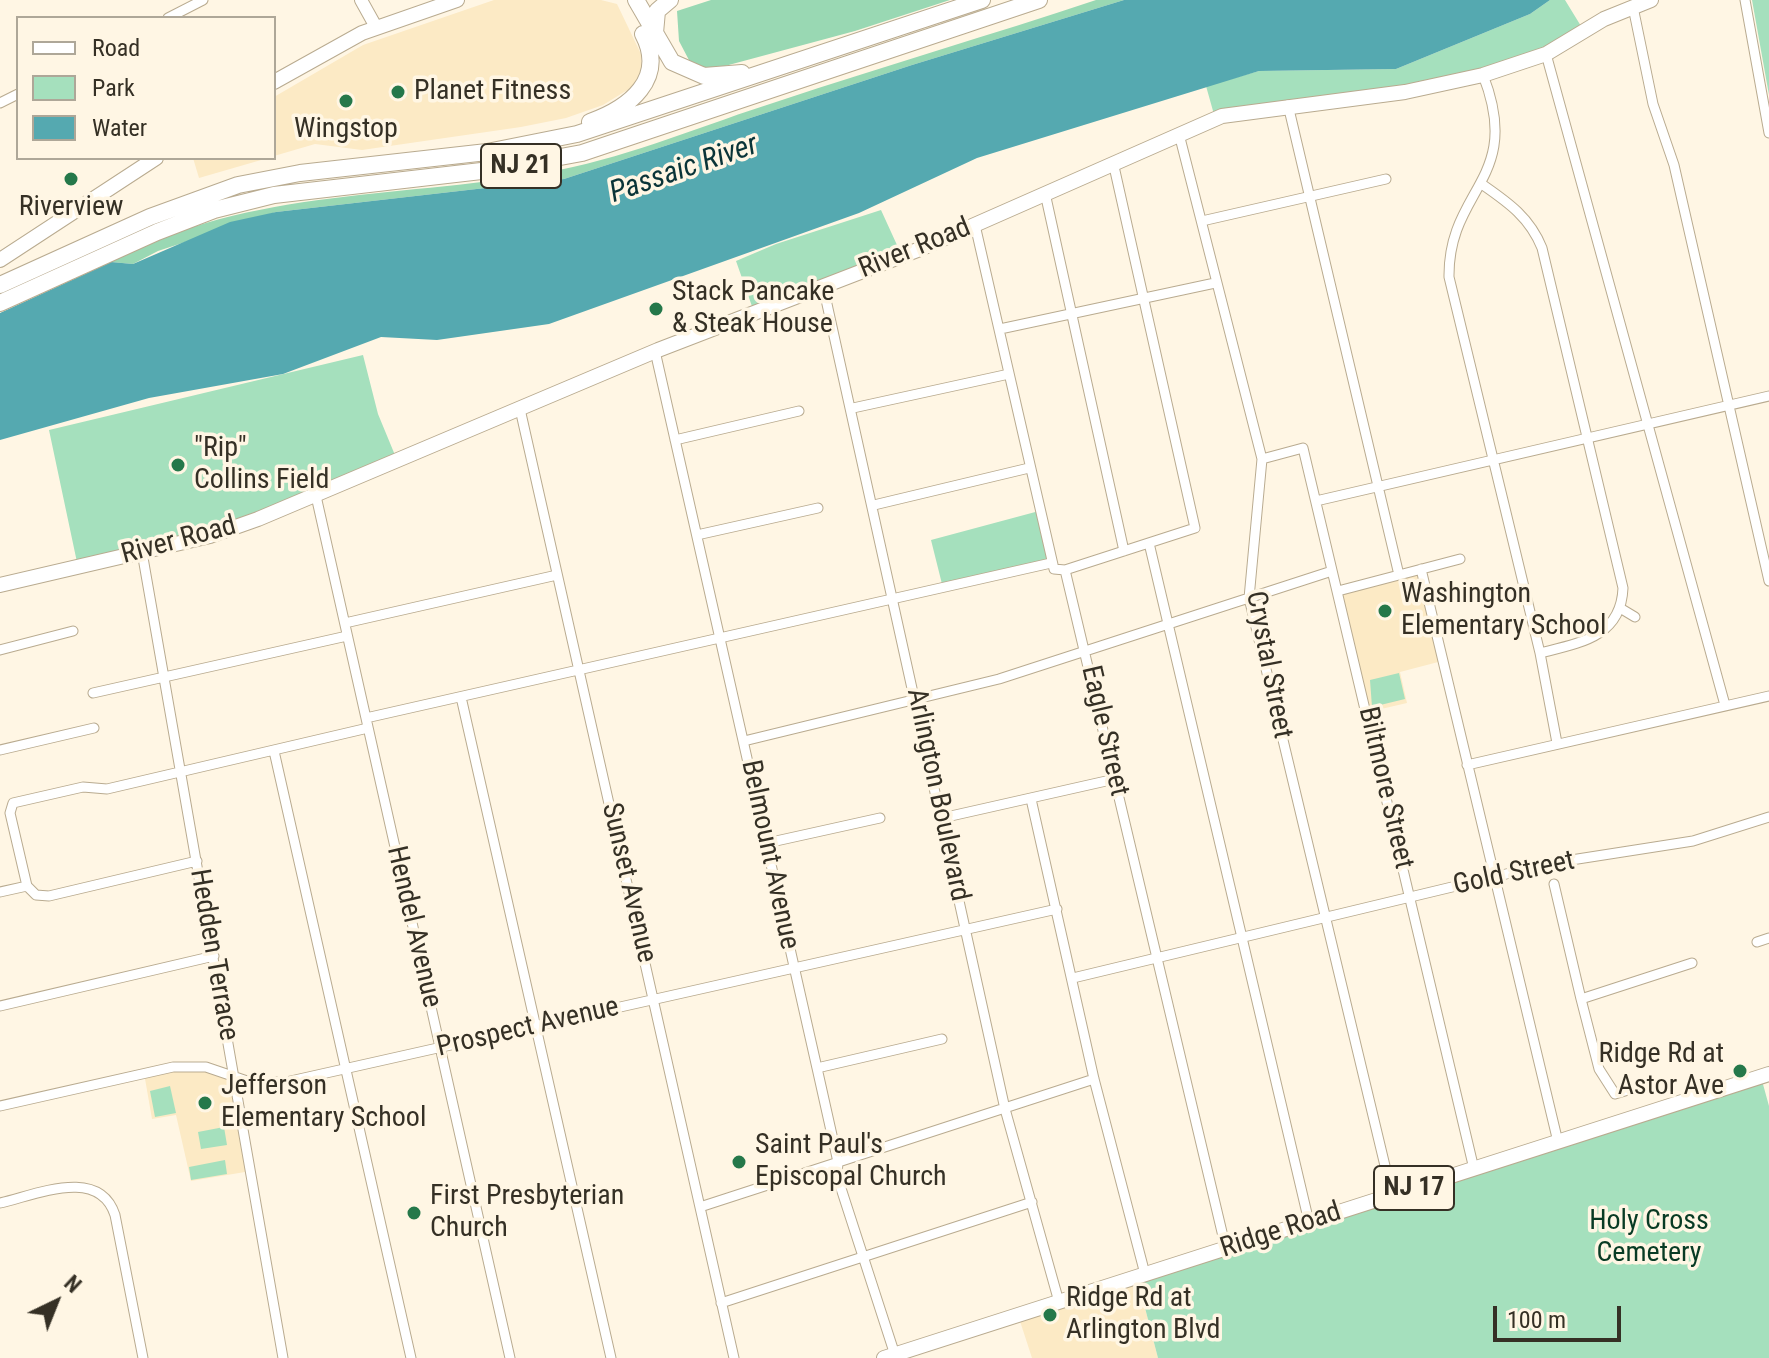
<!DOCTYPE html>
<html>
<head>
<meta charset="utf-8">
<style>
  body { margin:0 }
  #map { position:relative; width:1769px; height:1358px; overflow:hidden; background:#fff6e4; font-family:"Roboto Condensed",sans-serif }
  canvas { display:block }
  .legend { position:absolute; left:16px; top:16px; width:260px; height:144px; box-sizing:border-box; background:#fff6e4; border:2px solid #aea798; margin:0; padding:10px 14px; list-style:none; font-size:24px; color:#353025 }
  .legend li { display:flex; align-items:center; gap:16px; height:40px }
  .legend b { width:40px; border:2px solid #aea798 }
  .north { position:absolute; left:16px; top:1262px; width:80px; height:80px; -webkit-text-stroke:6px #fff6e4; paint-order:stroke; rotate:43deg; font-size:22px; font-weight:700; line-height:32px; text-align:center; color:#353025 }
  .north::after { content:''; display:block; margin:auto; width:28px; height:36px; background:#353025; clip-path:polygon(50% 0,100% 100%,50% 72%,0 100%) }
  .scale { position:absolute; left:1493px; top:1306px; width:128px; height:36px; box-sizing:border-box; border:4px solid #353025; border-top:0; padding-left:10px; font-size:24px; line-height:28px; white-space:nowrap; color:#353025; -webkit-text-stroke:6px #fff6e4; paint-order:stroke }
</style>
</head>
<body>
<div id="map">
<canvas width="1769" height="1358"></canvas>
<ul class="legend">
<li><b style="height:10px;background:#fff"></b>Road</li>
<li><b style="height:22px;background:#a5e0bd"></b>Park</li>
<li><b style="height:22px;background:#55a9b0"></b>Water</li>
</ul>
<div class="north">N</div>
<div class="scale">100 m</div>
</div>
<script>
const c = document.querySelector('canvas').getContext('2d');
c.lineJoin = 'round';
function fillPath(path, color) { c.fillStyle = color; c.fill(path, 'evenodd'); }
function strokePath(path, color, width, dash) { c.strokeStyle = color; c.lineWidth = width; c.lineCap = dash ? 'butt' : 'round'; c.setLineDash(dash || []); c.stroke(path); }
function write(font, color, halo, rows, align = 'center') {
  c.font = font + ' "Roboto Condensed",sans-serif'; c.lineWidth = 7; c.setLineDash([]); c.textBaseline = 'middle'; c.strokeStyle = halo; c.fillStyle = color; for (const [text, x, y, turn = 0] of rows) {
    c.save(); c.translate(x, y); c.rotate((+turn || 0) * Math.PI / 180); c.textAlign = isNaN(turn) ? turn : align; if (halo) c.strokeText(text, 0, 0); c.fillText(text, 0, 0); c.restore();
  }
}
fillPath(new Path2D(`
  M 494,0 L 601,0 L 617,4 L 641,54 L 642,72 L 634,86 L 603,105 L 566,118 L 521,127 L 362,150 L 315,144 L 274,156 L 274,97 L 363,45 Z
  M 193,158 L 268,158 L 199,178 Z
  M 1421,569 L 1442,661 L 1400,672 L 1407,703 L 1368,712 L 1338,591 Z
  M 173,1067 L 234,1075 L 251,1171 L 191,1181 L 176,1115 L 152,1119 L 144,1073 Z
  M 1137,1277 L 1158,1358 L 1032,1358 L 1018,1315 Z`), '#fceac5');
fillPath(new Path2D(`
  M 1550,0 L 1565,0 L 1584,31 L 1483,75 L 1215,118 L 1206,86 L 1259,71 L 1396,69 L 1530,14 Z
  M 1752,0 L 1769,0 L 1769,95 Z
  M 881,210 L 902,256 L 754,312 L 736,261 L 776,244 Z
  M 363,355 L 378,414 L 397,460 L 258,519 L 78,567 L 49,430 Z
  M 1039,511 L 1051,563 L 943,588 L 931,540 Z
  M 1399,673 L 1405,699 L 1372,707 L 1370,680 Z
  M 1761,1077 L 1769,1106 L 1769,1358 L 1158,1358 L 1137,1277 Z
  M 170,1086 L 176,1113 L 155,1117 L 150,1091 Z
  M 224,1127 L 227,1145 L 201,1149 L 198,1132 Z
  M 225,1160 L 227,1174 L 191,1180 L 189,1167 Z`), '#a5e0bd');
fillPath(new Path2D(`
  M 711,0 L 950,0 L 855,31 L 710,70 L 690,62 L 679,41 L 677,11 Z
  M 1096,0 L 1124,0 L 912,65 L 564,179 L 276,212 L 158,251 L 133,264 L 111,262 C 252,185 407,200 559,170 C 634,155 706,124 779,101 C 884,66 991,35 1096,0 Z`), '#99d8b3');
fillPath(new Path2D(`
  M 1124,0 L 1550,0 L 1530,14 L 1396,69 L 1259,71 L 977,158 L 859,213 L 549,324 L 437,340 L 381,337 L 283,374 L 149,398 L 0,440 L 0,313 L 111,262 L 133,264 L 230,222 L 276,212 L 564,179 L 912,65 Z`), '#55a9b0');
const street = new Path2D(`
  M 1745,0 L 1769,133
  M 1633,7 L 1653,104 L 1674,165 L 1769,581
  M 168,18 L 203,0
  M 1546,54 L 1725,705
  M 1483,75 C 1524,180 1448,188 1449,277 L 1540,653 L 1557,743
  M 0,103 L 18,94
  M 1288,105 L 1399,575
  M 1179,134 L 1262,459 L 1249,598 L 1392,1195
  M 1483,185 C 1509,203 1530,218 1542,248 L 1623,588 C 1621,637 1580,643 1540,653
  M 1045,193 L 1124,551
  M 1202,221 L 1386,179
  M 975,225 L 1054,569 L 1065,570 L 1195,528 L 1113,162
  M 823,286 L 1005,1109 L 1059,1302
  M 1000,329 L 1215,283
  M 655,351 L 817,1068 L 838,1162 L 837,1176 L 895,1355
  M 853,408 L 1009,374
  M 520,409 L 734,1358
  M 675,440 L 799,411
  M 1262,459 L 1303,448 L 1474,1169
  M 316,496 L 510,1358
  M 1316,501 L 1769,396
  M 874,505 L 1029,468
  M 697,535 L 818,508
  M 1149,543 L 1309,1222
  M 142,552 L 283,1358
  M 1421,569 L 1558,1142
  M 1065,570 L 1226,1249
  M 1338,591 L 1460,559
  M 1620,608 L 1635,617
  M 345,623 L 557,575
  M 0,650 L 73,631
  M 93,693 L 347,636
  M 461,697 L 611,1358
  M 366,718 L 1051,563
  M 744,741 L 999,679 L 1332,571
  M 0,750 L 94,728
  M 274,751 L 411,1358
  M 1467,765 L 1769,696
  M 1031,799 L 1094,1079 L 1145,1274
  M 942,818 L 1115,779
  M 767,843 L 880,818
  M 1554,884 L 1581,999 L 1692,963
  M 27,886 L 10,813 L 13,803 L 83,787 L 107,789 L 368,728
  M 27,886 L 36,895 L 49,896 L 197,861
  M 0,892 L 27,886
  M 1757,942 L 1769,938
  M 1073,978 L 1552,863 L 1693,841 L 1769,817
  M 1581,999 L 1599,1069 L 1615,1094 L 1638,1087
  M 0,1006 L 214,956
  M 817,1068 L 942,1039
  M 0,1106 L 173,1067 L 206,1067 L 250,1082 L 286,1082 L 1057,909
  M 0,1203 C 36,1195 99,1166 115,1215 L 143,1358
  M 700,1207 L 1094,1079
  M 721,1303 L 1032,1202`);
const secondary = new Path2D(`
  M 361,0 L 376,27`);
const primary = new Path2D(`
  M 274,82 L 362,33 L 457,0
  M 0,260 L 156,158
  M 0,585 L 210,536 L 258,519 L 658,350 L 920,249 L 1222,116 L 1405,92 L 1483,75 L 1546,54 L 1604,19 L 1651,0
  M 884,1358 L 1769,1074`);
const highway = new Path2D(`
  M 636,0 L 672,62 L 704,76 L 742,73
  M 655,33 L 657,11 L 670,0
  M 590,122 C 629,108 667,79 643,34
  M 0,285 L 150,217 L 238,185 L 300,173 L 487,152 L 577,134 L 982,0
  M 0,303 L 157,232 L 214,210 L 274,195 L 490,170 L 582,153 L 1039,0`);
strokePath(street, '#b9ab90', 11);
strokePath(secondary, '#b9ab90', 14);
strokePath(primary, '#b9ab90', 16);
strokePath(highway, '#b9ab90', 18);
strokePath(street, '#fff', 9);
strokePath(secondary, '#fff', 12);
strokePath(primary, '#fff', 14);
strokePath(highway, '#fff', 16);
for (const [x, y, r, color] of [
  [398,92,8,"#25784a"],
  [346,101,8,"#25784a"],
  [71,179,8,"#25784a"],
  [656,309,8,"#25784a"],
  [178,465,8,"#25784a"],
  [1385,611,8,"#25784a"],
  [1740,1071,8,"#25784a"],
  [205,1103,8,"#25784a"],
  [739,1162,8,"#25784a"],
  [414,1213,8,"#25784a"],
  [1050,1315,8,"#25784a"]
]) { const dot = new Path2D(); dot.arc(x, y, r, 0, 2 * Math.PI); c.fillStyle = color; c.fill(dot); strokePath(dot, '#fff6e4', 3); }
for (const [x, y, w] of [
  [521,166,80],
  [1414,1188,80]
]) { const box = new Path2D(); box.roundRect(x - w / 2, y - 22, w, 44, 6); c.fillStyle = '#fff6e4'; c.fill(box); strokePath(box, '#353025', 2); }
write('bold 26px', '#353025', null, [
  ["NJ 21",521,166],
  ["NJ 17",1414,1188]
]);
write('28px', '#353025', '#fff6e4', [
  ["Planet Fitness",414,92],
  ["Wingstop",346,130,"center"],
  ["Riverview",71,208,"center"],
  ["Stack Pancake",672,293],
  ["& Steak House",672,325],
  ["\"Rip\"",194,449],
  ["Collins Field",194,481],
  ["Washington",1401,595],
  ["Elementary School",1401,627],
  ["Ridge Rd at",1724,1055,"right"],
  ["Astor Ave",1724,1087,"right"],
  ["Jefferson",221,1087],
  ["Elementary School",221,1119],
  ["Saint Paul's",755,1146],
  ["Episcopal Church",755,1178],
  ["First Presbyterian",430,1197],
  ["Church",430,1229],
  ["Ridge Rd at",1066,1299],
  ["Arlington Blvd",1066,1331]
], 'left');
write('28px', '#353025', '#fff6e4', [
  ["River Road",915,249,-22],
  ["River Road",179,541,-15],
  ["Crystal Street",1268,665,79],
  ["Eagle Street",1104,731,77],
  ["Biltmore Street",1385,788,77],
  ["Arlington Boulevard",937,795,78],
  ["Belmount Avenue",769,855,78],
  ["Gold Street",1514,874,-12],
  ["Sunset Avenue",628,883,77],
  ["Hendel Avenue",413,927,77],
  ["Hedden Terrace",213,955,80],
  ["Prospect Avenue",528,1028,-13],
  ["Ridge Road",1281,1231,-18]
]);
write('28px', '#083b24', '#fff6e4', [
  ["Holy Cross",1649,1222],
  ["Cemetery",1649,1254]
]);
write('italic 30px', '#0a3438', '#fff6e4', [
  ["Passaic River",684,170,-19]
]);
</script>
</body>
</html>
